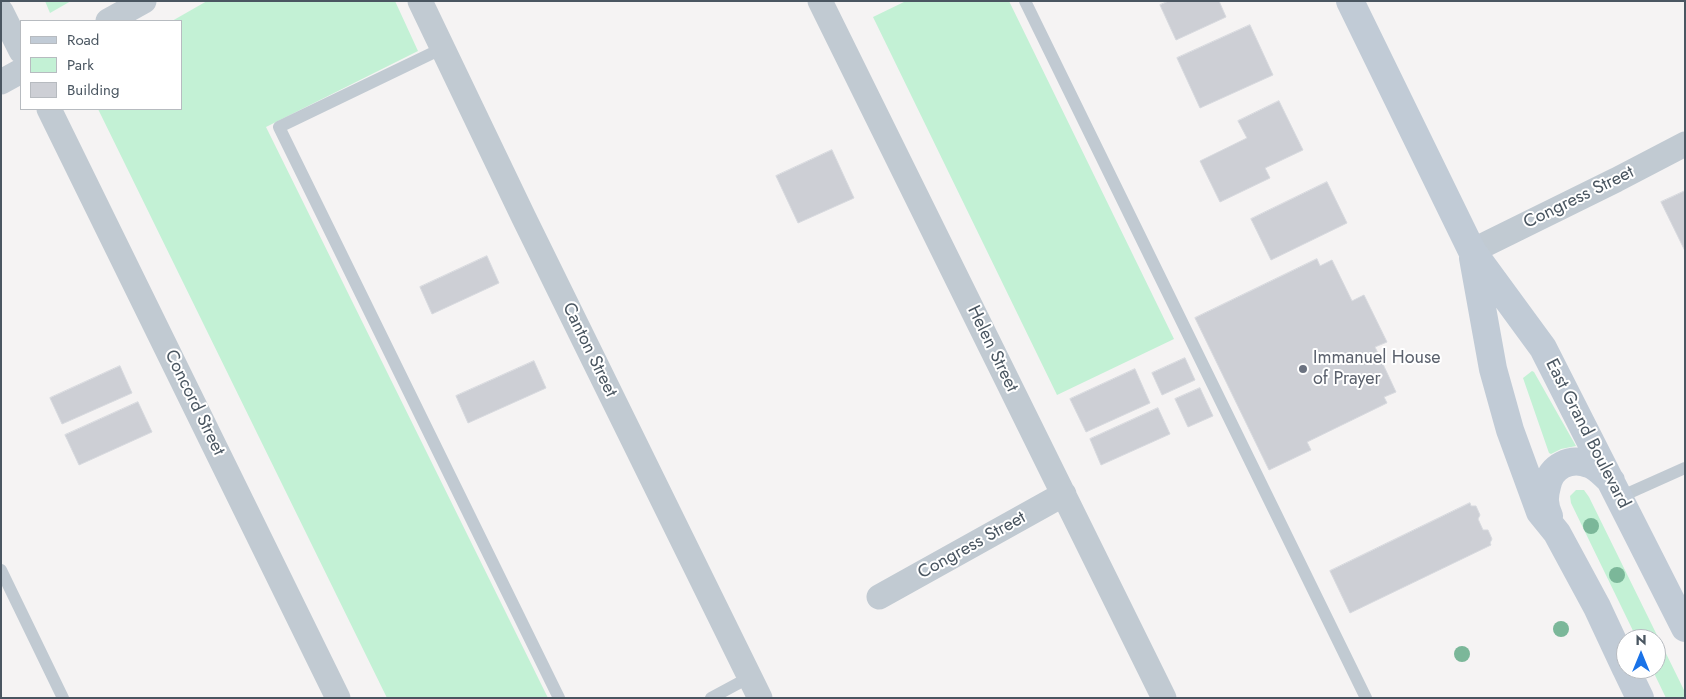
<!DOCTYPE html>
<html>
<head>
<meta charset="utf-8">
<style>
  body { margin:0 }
  #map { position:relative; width:1686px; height:699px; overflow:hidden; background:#f5f3f3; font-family:Jost,sans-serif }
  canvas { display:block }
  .frame { position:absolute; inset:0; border:2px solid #4a5661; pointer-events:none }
  .legend { position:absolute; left:20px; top:20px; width:162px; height:90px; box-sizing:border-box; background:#fff; border:1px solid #b7bbc0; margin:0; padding:6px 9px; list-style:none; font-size:15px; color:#4a5661 }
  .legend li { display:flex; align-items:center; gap:10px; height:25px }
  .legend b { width:25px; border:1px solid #b7bbc0 }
  .north { position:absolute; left:1616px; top:629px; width:50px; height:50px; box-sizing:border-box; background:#fff; border:1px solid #b7bbc0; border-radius:50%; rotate:0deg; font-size:14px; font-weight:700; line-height:20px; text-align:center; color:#4a5661 }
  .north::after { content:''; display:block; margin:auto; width:18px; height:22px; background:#1a73e8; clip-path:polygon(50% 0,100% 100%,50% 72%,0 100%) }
</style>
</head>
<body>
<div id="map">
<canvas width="1686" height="699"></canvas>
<div class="frame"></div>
<ul class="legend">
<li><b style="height:6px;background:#c1cbd6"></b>Road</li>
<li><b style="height:14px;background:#c3f1d5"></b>Park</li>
<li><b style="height:14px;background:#cdcfd5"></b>Building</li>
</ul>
<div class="north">N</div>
</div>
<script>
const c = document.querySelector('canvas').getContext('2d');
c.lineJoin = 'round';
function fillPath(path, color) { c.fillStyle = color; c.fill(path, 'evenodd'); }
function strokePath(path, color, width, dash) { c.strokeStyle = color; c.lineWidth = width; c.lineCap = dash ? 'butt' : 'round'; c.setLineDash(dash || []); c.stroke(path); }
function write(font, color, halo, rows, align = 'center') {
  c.font = font + ' Jost,sans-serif'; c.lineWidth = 4; c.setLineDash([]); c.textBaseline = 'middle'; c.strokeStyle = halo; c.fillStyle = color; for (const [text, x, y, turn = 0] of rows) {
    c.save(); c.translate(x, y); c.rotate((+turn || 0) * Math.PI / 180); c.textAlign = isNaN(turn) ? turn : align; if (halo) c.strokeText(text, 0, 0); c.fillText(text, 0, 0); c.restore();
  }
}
fillPath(new Path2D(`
  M 45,1 L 71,1 L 50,13 Z
  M 207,1 L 395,1 L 418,51 L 266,127 L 548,698 L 387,698 L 98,109 L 181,109 L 181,21 L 172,21 Z
  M 906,1 L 1009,1 L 1174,339 L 1057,395 L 873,17 Z
  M 1532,371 L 1534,372 L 1576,446 L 1561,449 L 1551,454 L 1549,453 L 1523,378 Z
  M 1576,490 L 1584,490 L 1589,497 L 1682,686 L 1685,692 L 1685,698 L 1666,698 L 1652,669 L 1656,669 L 1656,639 L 1637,639 L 1571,503 L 1570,496 Z`), '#c3f1d5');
const building = new Path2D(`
  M 1169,1 L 1219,1 L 1226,17 L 1176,40 L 1160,5 Z
  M 1250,25 L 1273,75 L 1200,108 L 1177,58 Z
  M 1279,101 L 1303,150 L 1265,168 L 1270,178 L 1220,202 L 1200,161 L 1247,138 L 1238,121 Z
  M 832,150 L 854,198 L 798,223 L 776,176 Z
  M 1327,182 L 1347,223 L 1271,260 L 1251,219 Z
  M 1685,191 L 1685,251 L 1661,202 Z
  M 487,256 L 499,283 L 432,314 L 420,287 Z
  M 1317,259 L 1320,266 L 1332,260 L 1352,301 L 1364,295 L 1387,342 L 1375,347 L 1396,392 L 1384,397 L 1387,403 L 1307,442 L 1311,450 L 1269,470 L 1195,318 Z
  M 1185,358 L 1195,380 L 1162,395 L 1152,373 Z
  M 534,361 L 546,388 L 468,423 L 456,396 Z
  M 120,366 L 132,393 L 62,424 L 50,398 Z
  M 1135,369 L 1150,403 L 1086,432 L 1070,399 Z
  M 1200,388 L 1213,416 L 1188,427 L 1175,399 Z
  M 138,402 L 152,432 L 79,465 L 65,435 Z
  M 1158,408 L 1170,434 L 1101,465 L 1090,439 Z
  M 1470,503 L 1471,506 L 1476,506 L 1480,515 L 1478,519 L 1483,530 L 1488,530 L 1492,539 L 1490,543 L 1491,545 L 1350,613 L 1330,571 Z`);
fillPath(building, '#cdcfd5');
strokePath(building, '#d7d9de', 1);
strokePath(new Path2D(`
  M 1025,1 L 1366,698
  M 443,48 L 279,127 L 559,698
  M 1620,497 L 1685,468
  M 1,570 L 63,698
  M 711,698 L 750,677`), '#c1cad2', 12);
strokePath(new Path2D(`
  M 420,1 L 523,216 L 760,698
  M 820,1 L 1164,698
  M 1,11 L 21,51
  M 108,21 L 144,1
  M 1,82 L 21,71
  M 49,109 L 338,698
  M 1472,251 L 1616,180 L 1685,144
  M 879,597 L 1064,494`), '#c1cad2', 25);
strokePath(new Path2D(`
  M 1350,1 L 1472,251 L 1543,348 L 1685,628
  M 1473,258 L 1493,369 L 1510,430 L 1540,512 L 1557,533 L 1597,607 L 1626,669
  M 1549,516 C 1544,505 1544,497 1547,486 C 1551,466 1570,457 1589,464 C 1598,467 1604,475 1611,481
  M 1626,669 L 1640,698`), '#c1cbd6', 28);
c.fillStyle = '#7bb799';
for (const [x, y] of [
  [1591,526],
  [1617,575],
  [1561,629],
  [1462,654]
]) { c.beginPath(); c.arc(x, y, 8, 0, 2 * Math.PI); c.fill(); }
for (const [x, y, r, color] of [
  [1303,369,5,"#6b7280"]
]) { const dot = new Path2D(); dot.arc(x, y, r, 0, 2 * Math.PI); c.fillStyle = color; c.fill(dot); strokePath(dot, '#fff', 2); }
write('18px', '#4a5661', '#fff', [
  ["Congress Street",1579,198,-26],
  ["Helen Street",992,349,64],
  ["Canton Street",589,350,64],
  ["Concord Street",194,403,64],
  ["East Grand Boulevard",1587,434,63],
  ["Congress Street",972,546,-29]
]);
write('18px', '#5b616d', '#fff', [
  ["Immanuel House",1313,359],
  ["of Prayer",1313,380]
], 'left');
</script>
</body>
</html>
